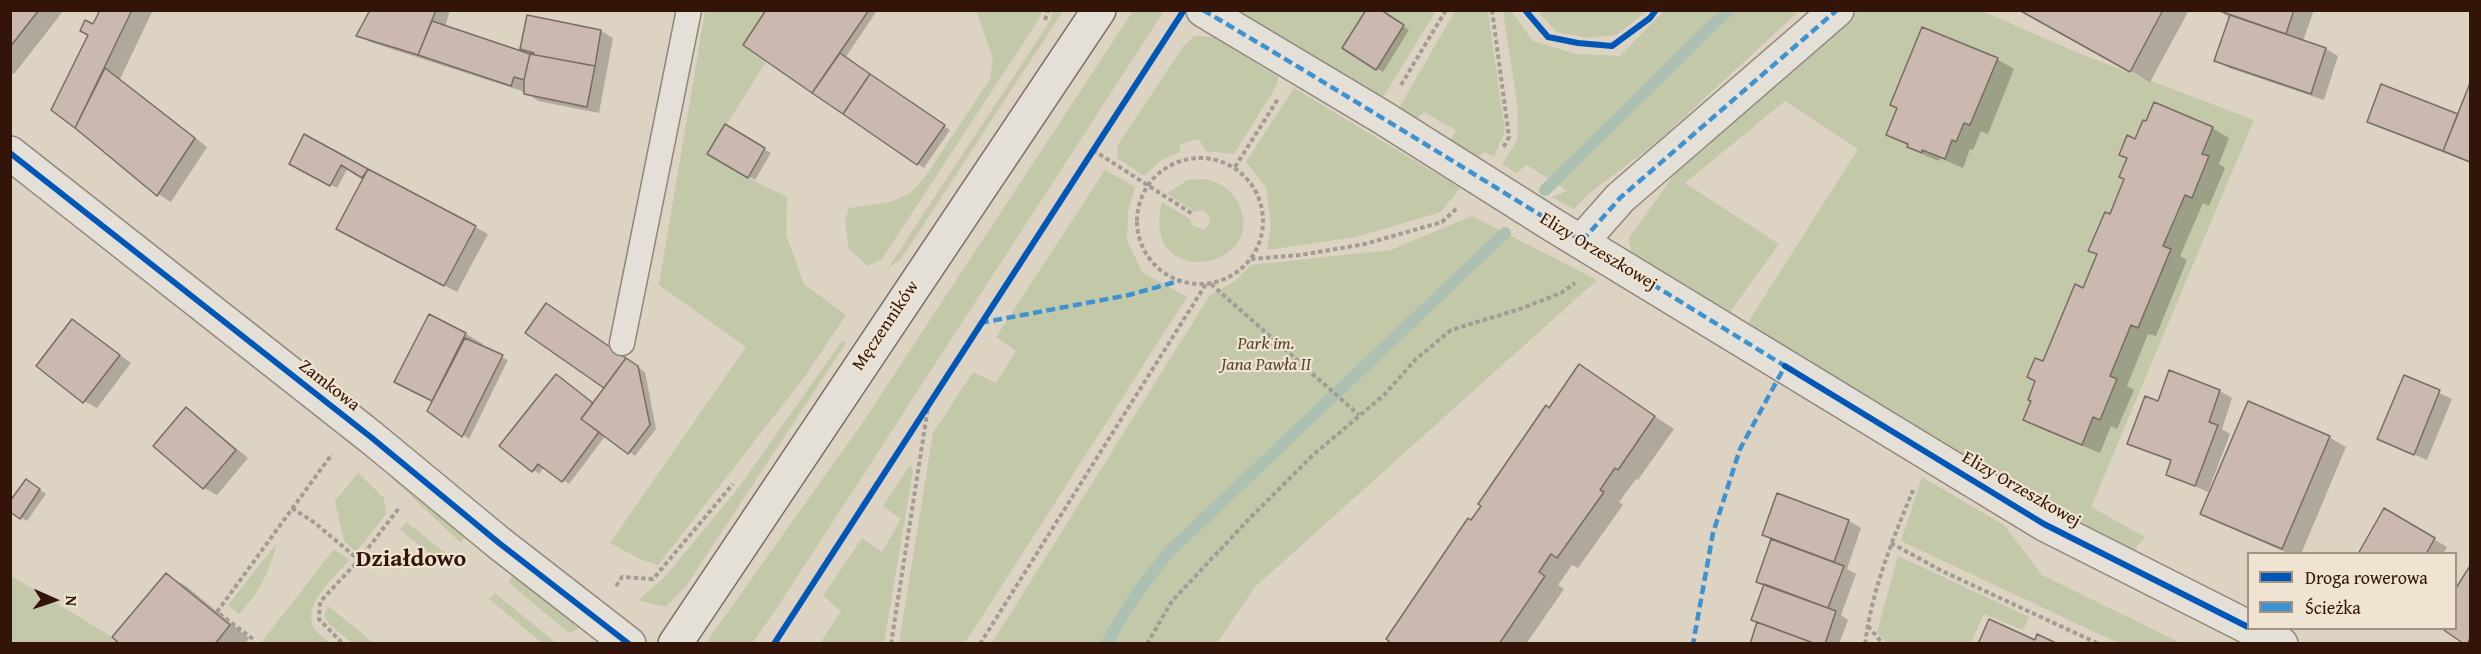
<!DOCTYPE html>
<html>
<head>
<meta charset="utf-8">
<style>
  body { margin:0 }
  #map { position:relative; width:2481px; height:654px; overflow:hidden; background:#dcd3c2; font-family:"Gentium Book Plus",serif }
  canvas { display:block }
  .frame { position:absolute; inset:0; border:12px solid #321408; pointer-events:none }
  .legend { position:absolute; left:2247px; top:552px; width:210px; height:78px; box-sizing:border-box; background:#efe4d1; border:2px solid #a39181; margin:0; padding:8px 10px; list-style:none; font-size:18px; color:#321408 }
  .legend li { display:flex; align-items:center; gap:12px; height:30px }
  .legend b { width:30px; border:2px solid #a39181 }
  .north { position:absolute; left:24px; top:570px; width:60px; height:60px; -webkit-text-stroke:4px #efe4d1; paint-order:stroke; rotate:93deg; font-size:16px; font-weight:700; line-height:24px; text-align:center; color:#321408 }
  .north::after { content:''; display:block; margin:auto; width:21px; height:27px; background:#321408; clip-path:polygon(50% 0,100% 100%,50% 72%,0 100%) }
</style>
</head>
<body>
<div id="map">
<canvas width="2481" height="654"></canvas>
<div class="frame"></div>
<ul class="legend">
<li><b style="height:8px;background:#0057b8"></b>Droga rowerowa</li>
<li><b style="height:8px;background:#3d93d1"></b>Ścieżka</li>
</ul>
<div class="north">N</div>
</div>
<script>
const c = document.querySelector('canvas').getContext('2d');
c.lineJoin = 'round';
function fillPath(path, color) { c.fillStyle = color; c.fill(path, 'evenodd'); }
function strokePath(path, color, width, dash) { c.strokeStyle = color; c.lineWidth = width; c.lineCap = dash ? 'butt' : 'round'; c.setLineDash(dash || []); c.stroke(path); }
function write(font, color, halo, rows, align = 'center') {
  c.font = font + ' "Gentium Book Plus",serif'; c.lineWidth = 4.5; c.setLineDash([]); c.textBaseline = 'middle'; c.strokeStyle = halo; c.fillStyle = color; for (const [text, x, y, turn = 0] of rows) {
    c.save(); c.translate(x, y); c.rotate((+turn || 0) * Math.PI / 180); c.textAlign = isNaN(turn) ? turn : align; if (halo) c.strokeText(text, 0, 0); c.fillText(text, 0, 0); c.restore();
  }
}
fillPath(new Path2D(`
  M 705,11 L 766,11 L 743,45 L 766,62 L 708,154 L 748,178 L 787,197 L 786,235 L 804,284 L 846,315 L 806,375 L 658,565 L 640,559 L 610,543 L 746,347 L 659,285 Z
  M 976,11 L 1042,11 L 1039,19 L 882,259 L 868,266 L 849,249 L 845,221 L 849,208 L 891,202 L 910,193 L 925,177 L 990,79 L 993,58 Z
  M 1053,11 L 1063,11 L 901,259 L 888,268 L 1050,21 Z
  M 1133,11 L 1164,11 L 773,614 L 752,643 L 706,643 L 863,422 Z
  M 1238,11 L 1436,11 L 1382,99 Z
  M 1455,11 L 1488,11 L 1505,131 L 1494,157 L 1485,152 L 1477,157 L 1450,141 L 1456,130 L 1424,112 L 1415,120 L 1399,108 Z
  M 1503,11 L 1511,11 L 1533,41 L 1576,54 L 1620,56 L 1664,11 L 1799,11 L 1656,143 L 1587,195 L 1574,209 L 1552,197 L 1567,191 L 1527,165 L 1516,173 L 1502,164 L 1517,141 L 1518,110 Z
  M 1537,11 L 1647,11 L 1616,35 L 1587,38 L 1557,32 Z
  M 1858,11 L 1982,11 L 2083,55 L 2254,120 L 2091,507 L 2145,537 L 2132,552 L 2001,479 L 1747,324 L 1858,149 L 1785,101 L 1685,183 L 1779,244 L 1730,312 L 1631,251 L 1629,238 L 1674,175 Z
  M 1195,36 L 1214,37 L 1278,77 L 1277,85 L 1234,154 L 1206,151 L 1199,139 L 1180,144 L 1180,152 L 1163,159 L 1144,176 L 1117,158 L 1118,145 L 1184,45 Z
  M 1294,88 L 1460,188 L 1441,212 L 1356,237 L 1267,250 L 1271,224 L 1266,187 L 1246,162 Z
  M 1105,170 L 1135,187 L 1128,211 L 1127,240 L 1142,272 L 1187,297 L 965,643 L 899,643 L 933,433 L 973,372 L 996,383 L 1016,351 L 996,337 Z
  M 1206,179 C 1223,184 1233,190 1240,207 C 1266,271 1139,291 1162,202 L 1190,219 L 1192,225 L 1204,230 L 1210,223 L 1209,215 L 1203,210 L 1194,212 L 1167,193 L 1188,180 Z
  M 1472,216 L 1597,280 L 1255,587 L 1217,643 L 992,643 L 1210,295 L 1235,281 L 1251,265 L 1391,250 Z
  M 842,341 L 846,343 L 686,586 L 666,607 L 638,600 L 664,578 L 739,487 Z
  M 377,464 L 465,535 L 461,543 Z
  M 910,465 L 913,471 L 884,643 L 820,643 L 841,611 L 823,596 L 862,538 L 882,552 L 901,519 L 883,506 Z
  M 358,473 L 384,498 L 386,514 L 356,552 L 344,541 L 335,501 Z
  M 1922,477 L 2004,525 L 2042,575 L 2181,643 L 2118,643 L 1901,541 Z
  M 406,522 L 452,558 L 446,565 L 400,530 Z
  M 277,543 C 268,574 261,590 239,614 L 228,605 Z
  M 334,549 L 349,560 C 336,576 303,603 313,626 C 316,633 326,639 331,643 L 261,643 Z
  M 1898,556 L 2029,617 L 2023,630 L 1984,614 L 1971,643 L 1886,643 L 1877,632 Z
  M 514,574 L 573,623 L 578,629 L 569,633 L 508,582 Z
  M 10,575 L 112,637 L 120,643 L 11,643 Z
  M 495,593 L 556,643 L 542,643 L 489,599 Z
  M 328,606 L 374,643 L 352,643 L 330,625 L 324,615 Z`), '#c3c8a9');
fillPath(new Path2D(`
  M 10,10 L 64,10 L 14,74 L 10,72 Z
  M 101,10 L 153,10 L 120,79 L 207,147 L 171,202 L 158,194 L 53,110 Z
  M 371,10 L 450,10 L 445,27 L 536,56 L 522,48 L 601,31 L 613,38 L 599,113 L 538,101 L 525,92 L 370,42 L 358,35 Z
  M 768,10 L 876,12 L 845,58 L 950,130 L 924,168 L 745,45 Z
  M 1379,10 L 1409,30 L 1383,72 L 1344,48 Z
  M 2021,10 L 2189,10 L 2150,82 Z
  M 2218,10 L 2314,10 L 2303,41 L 2326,49 L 2338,56 L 2324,100 L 2229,68 L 2216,60 L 2230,18 Z
  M 1997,59 L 2014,69 L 1988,134 L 1981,131 L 1973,150 L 1970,149 L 1963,168 L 1940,158 L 1939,161 L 1926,156 L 1888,134 Z
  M 2470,86 L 2470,163 L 2381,128 L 2369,121 L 2459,116 Z
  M 725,126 L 771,153 L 755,180 L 709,153 Z
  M 2212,128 L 2229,138 L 2219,164 L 2225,168 L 2209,206 L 2203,203 L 2180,256 L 2187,260 L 2156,336 L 2148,334 L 2127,386 L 2134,390 L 2117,429 L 2111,426 L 2100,453 L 2042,429 L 2025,419 L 2044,363 L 2084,290 L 2098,255 L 2090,250 L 2111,216 L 2126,180 L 2128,159 L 2121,154 L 2135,140 Z
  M 305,136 L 488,234 L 457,292 L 350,235 L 365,177 L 348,168 L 337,188 L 291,163 Z
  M 553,308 L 645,372 L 656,429 L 635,456 L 606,435 L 569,484 L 544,467 L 539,474 L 501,445 L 594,404 L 606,388 Z
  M 430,316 L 466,334 L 483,344 L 481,347 L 508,360 L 469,439 L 429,411 L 434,402 L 413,391 Z
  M 72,321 L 131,363 L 97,408 L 84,401 Z
  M 1579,366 L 1674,429 L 1638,480 L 1636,479 L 1619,502 L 1623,505 L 1578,568 L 1572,565 L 1558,585 L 1564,589 L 1526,644 L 1389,644 Z
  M 2170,372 L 2220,391 L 2232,398 L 2222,429 L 2230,434 L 2208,492 L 2168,474 L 2172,462 L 2129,443 L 2159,403 Z
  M 2405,377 L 2452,399 L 2427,460 L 2379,439 Z
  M 186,409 L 198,417 L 248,458 L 217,495 L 204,488 L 155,446 Z
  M 2329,437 L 2346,447 L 2301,554 L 2290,554 L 2219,523 L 2202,514 Z
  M 32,484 L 46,494 L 27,521 L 20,517 Z
  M 1778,495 L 1849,521 L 1861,528 L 1847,569 L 1856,574 L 1841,615 L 1848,620 L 1839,644 L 1751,644 L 1759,623 L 1773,540 L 1764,535 Z
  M 2385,510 L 2447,547 L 2443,554 L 2360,554 Z
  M 2470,568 L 2470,644 L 2467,644 L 2456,628 L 2456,591 Z
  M 166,575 L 186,586 L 249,638 L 245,644 L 122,644 Z`), '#0003');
strokePath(new Path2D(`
  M 1545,190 L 1728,10
  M 1107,644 C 1124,610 1145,581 1169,552 L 1505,233`), '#acc1b2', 12);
const building = new Path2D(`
  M 10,10 L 39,10 L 10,47 Z
  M 100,10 L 132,10 L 75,128 L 51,110 L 88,35 L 80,31 L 85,20 L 93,24 Z
  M 370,10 L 436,10 L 418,55 L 356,36 Z
  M 766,10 L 869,10 L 812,93 L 743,45 Z
  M 1366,10 L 1381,10 L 1404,25 L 1376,70 L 1342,48 Z
  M 2019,10 L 2163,10 L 2130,72 Z
  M 2217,10 L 2294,10 L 2286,34 Z
  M 527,15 L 601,30 L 595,66 L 530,54 L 534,53 L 520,49 Z
  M 2230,15 L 2326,48 L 2311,94 L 2214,61 Z
  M 432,21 L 530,54 L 524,80 L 514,77 L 511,86 L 418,55 Z
  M 1922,27 L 1998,58 L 1970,125 L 1964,123 L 1956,142 L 1952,140 L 1945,159 L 1922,150 L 1922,153 L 1907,147 L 1908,144 L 1886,135 L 1897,108 L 1890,105 Z
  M 840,53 L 870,74 L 843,114 L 812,93 Z
  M 530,54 L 595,66 L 587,107 L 524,94 L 524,80 Z
  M 105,68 L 195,138 L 157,196 L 75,128 Z
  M 870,74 L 945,125 L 917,165 L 843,114 Z
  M 2470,83 L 2470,162 L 2443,151 Z
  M 2381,84 L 2458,114 L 2443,151 L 2367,122 Z
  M 2154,102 L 2213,127 L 2202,154 L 2209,156 L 2192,198 L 2185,195 L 2163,246 L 2171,249 L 2138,328 L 2131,325 L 2110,376 L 2117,379 L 2100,420 L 2093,417 L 2082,445 L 2023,420 L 2031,401 L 2028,400 L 2035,381 L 2027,377 L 2035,358 L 2043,361 L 2075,284 L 2083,288 L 2097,254 L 2088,251 L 2105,212 L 2110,214 L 2124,179 L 2119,177 L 2127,158 L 2119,155 L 2127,135 L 2135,139 L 2143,120 L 2146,121 Z
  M 725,124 L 765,148 L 748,178 L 707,154 Z
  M 304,134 L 368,169 L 362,178 L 341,165 L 330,186 L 289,164 Z
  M 368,169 L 476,226 L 444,286 L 336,229 Z
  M 546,303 L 626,358 L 604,388 L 525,333 Z
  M 429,314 L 466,333 L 432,401 L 394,382 Z
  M 72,319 L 120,355 L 83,403 L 36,366 Z
  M 465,338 L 503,355 L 462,437 L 427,411 Z
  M 626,358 L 638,366 L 650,425 L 628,454 L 581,419 Z
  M 1579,364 L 1655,416 L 1618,470 L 1615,468 L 1600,490 L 1604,492 L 1557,558 L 1551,554 L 1539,572 L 1545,576 L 1499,644 L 1387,644 L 1389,641 L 1386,639 L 1468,518 L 1471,520 L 1481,506 L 1478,504 L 1546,405 L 1549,408 Z
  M 2169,370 L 2220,390 L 2209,422 L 2218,425 L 2195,486 L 2166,475 L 2171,460 L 2127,444 L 2145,396 L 2158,401 Z
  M 556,374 L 593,403 L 581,419 L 599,432 L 562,482 L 538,464 L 532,472 L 499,446 Z
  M 2404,375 L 2440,390 L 2414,455 L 2377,439 Z
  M 2248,401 L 2330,436 L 2282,549 L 2200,514 Z
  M 186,407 L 236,450 L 203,489 L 153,446 Z
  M 26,479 L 40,489 L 20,519 L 10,512 L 10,501 Z
  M 1777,493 L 1849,520 L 1834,562 L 1762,535 Z
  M 2384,508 L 2435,538 L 2426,554 L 2358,554 Z
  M 1771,539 L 1844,566 L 1828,608 L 1756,582 Z
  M 2470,566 L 2470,638 L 2467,644 L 2464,644 L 2441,628 L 2456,628 L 2456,588 Z
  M 166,573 L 230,625 L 215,644 L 120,644 L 112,637 Z
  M 1764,584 L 1836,611 L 1825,644 L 1816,644 L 1751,620 Z
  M 1989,619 L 2035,640 L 2037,634 L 2058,644 L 1978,644 Z
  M 1757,622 L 1816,644 L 1750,644 Z`);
fillPath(building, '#cbb8af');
strokePath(building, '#776d63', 1.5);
const lane = new Path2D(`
  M 622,343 L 689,10`);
const street = new Path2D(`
  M 1203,10 L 1382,117 L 1553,225 L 2044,524 L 2248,627
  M 10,153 L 372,438 L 499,543 L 629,644
  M 1582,241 L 1620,198 L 1837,10
  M 2251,628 L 2281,644`);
const secondary = new Path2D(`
  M 675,644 L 1099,10`);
strokePath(lane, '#90877c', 27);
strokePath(street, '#90877c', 36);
strokePath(secondary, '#776d63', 36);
strokePath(new Path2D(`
  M 1492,10 L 1509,137 L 1503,148
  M 1045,20 L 1048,10
  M 1401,85 L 1446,10
  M 1093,150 L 1194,215
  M1137 221a63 63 0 1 1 126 0a63 63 0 1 1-126 0Z
  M 1235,167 L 1278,99
  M 1251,259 L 1300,255 L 1365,244 L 1442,222 L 1457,208
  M 1211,284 L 1359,415
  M 292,508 L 315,523 L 359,560 L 320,602 L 319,619 L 343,644
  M 1891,543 L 1942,571 L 2099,644
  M 359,560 L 399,508
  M 616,586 L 622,577 L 653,579 L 733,484
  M 1868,626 L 1883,644
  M 253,639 L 217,612 L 332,454
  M 891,644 L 929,401
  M 980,644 L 1206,284
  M 1147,644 L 1172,601 L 1249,519 L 1313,455 L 1384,395 L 1416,359 L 1451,330 L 1520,309 L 1561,293 L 1575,283
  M 1865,644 C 1872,589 1893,538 1914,488`), '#a29c94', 4, [4.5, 3]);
strokePath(lane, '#e4dfd7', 24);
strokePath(street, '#e4dfd7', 33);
strokePath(secondary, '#e4dfd7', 33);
strokePath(new Path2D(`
  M 1203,10 C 1399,126 1591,247 1785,366 L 1740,449 L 1713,533 L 1693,644
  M 1582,241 L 1620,198 L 1837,10
  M 980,323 L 1129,295 L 1179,281`), '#3d93d1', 4.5, [9, 4.5]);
strokePath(new Path2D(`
  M 1525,10 L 1548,37 L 1578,43 L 1612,46 L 1650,18 L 1656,10
  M 10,153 L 372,438 L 499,543 L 629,644
  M 1785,366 L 2044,524 L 2248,627
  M 774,644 L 1184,10`), '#0057b8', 6);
write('18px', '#321408', '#efe4d1', [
  ["Elizy Orzeszkowej",1598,252,31],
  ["Męczenników",886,326,-56],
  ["Zamkowa",329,386,38],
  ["Elizy Orzeszkowej",2021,490,30]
]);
write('italic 18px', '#584732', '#efe4d1', [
  ["Park im.",1266,344],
  ["Jana Pawła II",1266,365]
]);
write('bold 24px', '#321408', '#efe4d1', [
  ["Działdowo",411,560]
]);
</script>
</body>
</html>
